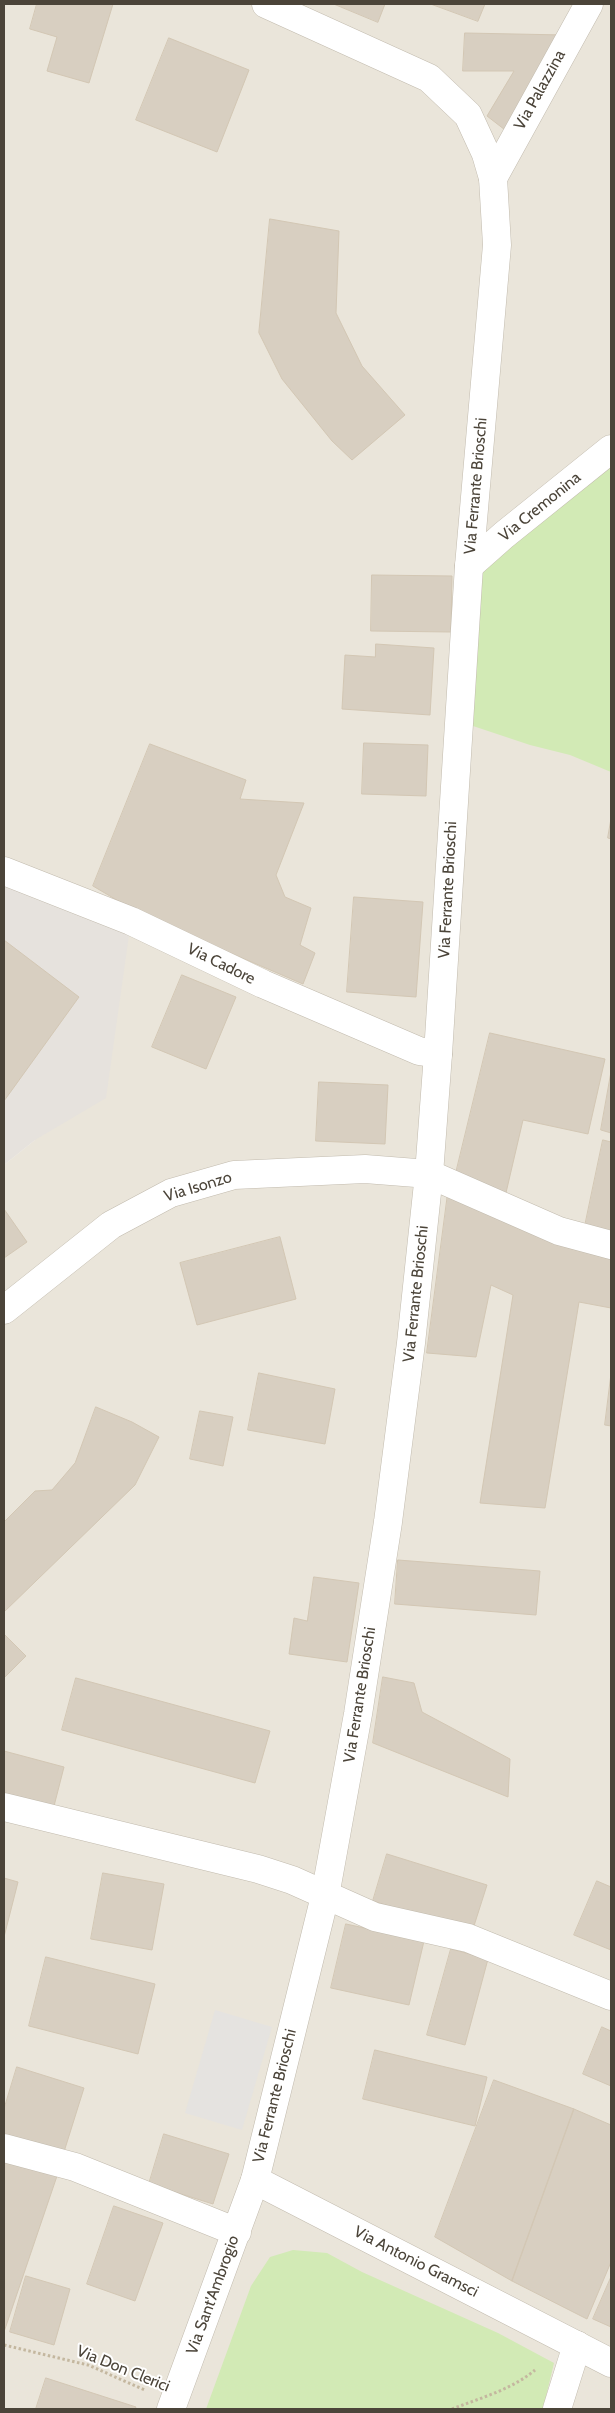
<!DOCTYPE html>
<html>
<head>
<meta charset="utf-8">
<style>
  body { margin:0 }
  #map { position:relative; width:615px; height:2413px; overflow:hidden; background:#f6f3ec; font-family:Cabin,sans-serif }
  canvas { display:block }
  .frame { position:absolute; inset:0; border:5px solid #4b4439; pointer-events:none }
</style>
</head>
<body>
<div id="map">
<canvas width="615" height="2413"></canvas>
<div class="frame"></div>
</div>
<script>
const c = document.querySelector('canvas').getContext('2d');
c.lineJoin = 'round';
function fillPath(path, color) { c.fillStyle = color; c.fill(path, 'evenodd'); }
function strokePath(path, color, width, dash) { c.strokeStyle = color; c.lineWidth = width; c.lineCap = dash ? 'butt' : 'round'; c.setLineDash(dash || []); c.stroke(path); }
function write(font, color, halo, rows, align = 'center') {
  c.font = font + ' Cabin,sans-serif'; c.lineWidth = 4; c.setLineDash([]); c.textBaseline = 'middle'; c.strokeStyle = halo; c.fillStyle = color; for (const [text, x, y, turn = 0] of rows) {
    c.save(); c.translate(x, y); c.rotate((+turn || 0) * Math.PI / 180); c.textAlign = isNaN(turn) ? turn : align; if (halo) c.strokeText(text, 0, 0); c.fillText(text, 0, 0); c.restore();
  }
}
fillPath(new Path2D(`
  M 4,4 L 611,4 L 611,2409 L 4,2409 L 4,1165 L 35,1140 L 4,871 Z`), '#eae5da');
fillPath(new Path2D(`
  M 4,871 L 131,921 L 106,1098 L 35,1140 L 4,1165 Z`), '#e6e2dd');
fillPath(new Path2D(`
  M 611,449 L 611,772 L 570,755 L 530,745 L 458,721 L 469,566 Z
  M 293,2250 L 327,2253 L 362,2272 L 498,2333 L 554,2363 L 543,2409 L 206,2409 L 251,2286 L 270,2257 Z`), '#d2eab5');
fillPath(new Path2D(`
  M 215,2010 L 272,2027 L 242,2130 L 185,2113 Z`), '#e5e3e0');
const building = new Path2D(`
  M 37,4 L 113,4 L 89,83 L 47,71 L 57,37 L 30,29 Z
  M 334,4 L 385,4 L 378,22 Z
  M 431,4 L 485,4 L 478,21 Z
  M 465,33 L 564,35 L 509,133 L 487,116 L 514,71 L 463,71 Z
  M 169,38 L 249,70 L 217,152 L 136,120 Z
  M 270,219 L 339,231 L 336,313 L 362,366 L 405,415 L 352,460 L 332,441 L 282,379 L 259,333 Z
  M 372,575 L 452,576 L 451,632 L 371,631 Z
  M 376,644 L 434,648 L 430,715 L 342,709 L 345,655 L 375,657 Z
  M 364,743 L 428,745 L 426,796 L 362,794 Z
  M 150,744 L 246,780 L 240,799 L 304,803 L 276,875 L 285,897 L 311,908 L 300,945 L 315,953 L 303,984 L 142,915 L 93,886 Z
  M 611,819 L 611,839 L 608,838 Z
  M 354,897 L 423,902 L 416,997 L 347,992 Z
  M 4,940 L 79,997 L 4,1101 Z
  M 182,975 L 236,997 L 206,1069 L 152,1047 Z
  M 490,1033 L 605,1059 L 588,1134 L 523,1120 L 505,1197 L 456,1173 Z
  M 611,1072 L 611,1133 L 601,1130 Z
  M 319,1082 L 388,1085 L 385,1144 L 316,1141 Z
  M 603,1140 L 611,1142 L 611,1236 L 585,1226 Z
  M 448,1193 L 611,1253 L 611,1308 L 579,1302 L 545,1508 L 480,1503 L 513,1295 L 491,1285 L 476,1357 L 427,1353 Z
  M 4,1209 L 27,1242 L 4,1258 Z
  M 280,1237 L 296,1299 L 197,1325 L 180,1263 Z
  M 259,1373 L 335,1389 L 325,1444 L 248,1430 Z
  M 611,1374 L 611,1426 L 605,1425 Z
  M 96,1407 L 132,1422 L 159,1437 L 135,1485 L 4,1612 L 4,1522 L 35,1491 L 52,1490 L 75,1463 Z
  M 200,1411 L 233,1417 L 223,1466 L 190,1459 Z
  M 398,1560 L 540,1571 L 536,1615 L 395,1604 Z
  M 314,1577 L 359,1583 L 347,1662 L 289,1654 L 294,1618 L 307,1621 Z
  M 4,1634 L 26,1656 L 4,1678 Z
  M 383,1677 L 414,1683 L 422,1712 L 510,1759 L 508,1797 L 373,1743 Z
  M 76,1678 L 270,1731 L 255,1783 L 62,1730 Z
  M 4,1751 L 64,1767 L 54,1806 L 4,1793 Z
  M 387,1854 L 487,1885 L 472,1932 L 373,1901 Z
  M 103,1873 L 164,1884 L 152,1950 L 91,1939 Z
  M 4,1878 L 18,1882 L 4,1937 Z
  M 597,1881 L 611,1887 L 611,1950 L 574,1935 Z
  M 346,1924 L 424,1941 L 409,2005 L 331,1988 Z
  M 451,1949 L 488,1959 L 465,2045 L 427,2035 Z
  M 46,1957 L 155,1984 L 138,2054 L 29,2026 Z
  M 602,2027 L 611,2031 L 611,2086 L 583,2074 Z
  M 375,2050 L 487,2077 L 475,2126 L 363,2099 Z
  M 17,2067 L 84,2088 L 63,2155 L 4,2137 L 4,2109 Z
  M 494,2080 L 574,2109 L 512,2281 L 435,2237 Z
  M 574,2109 L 611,2125 L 611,2262 L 587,2319 L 512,2281 Z
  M 164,2134 L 229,2154 L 213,2204 L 149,2184 Z
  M 4,2160 L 57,2176 L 4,2332 Z
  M 114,2206 L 163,2223 L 135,2301 L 87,2284 Z
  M 26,2276 L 70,2289 L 54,2345 L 10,2332 Z
  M 611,2277 L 611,2327 L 593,2319 Z
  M 46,2378 L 136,2407 L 135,2409 L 36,2409 Z`);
fillPath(building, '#d8cfc1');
strokePath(building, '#d3c7b4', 1);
const minor = new Path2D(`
  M 493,178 L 589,4
  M 469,566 L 504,535 L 611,449
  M 4,871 L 131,921 L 263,984 L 419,1051 L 438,1054
  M 4,1310 L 111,1225 L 171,1193 L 234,1175 L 365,1169 L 429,1174 L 559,1231 L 611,1245
  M 4,1807 L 258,1869 L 292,1880 L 375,1917 L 468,1938 L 611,1996
  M 4,2148 L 75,2167 L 237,2232
  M 171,2409 L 255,2180
  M 557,2409 L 577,2345`);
const tertiary = new Path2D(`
  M 266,4 L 429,78 L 468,115 L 486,154 L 493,178 L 497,245 L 469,566 L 438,1054 L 429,1174 L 411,1343 L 388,1522 L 358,1714 L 325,1896 L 255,2180 L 611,2363`);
strokePath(minor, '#c2bbae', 29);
strokePath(tertiary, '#c2bbae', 29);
strokePath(new Path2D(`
  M 4,2345 L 88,2365 L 145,2390
  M 452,2409 C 480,2398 511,2390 535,2370`), '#c4b79f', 3, [2.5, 2.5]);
strokePath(minor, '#fff', 28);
strokePath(tertiary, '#fff', 28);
write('16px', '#4b4439', '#fff', [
  ["Via Palazzina",540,90,-61],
  ["Via Ferrante Brioschi",476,486,-85],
  ["Via Cremonina",540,507,-39],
  ["Via Ferrante Brioschi",448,890,-87],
  ["Via Cadore",221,964,26],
  ["Via Isonzo",198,1187,-17],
  ["Via Ferrante Brioschi",416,1294,-84],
  ["Via Ferrante Brioschi",360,1695,-81],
  ["Via Ferrante Brioschi",275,2096,-76],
  ["Via Antonio Gramsci",416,2262,27],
  ["Via Sant'Ambrogio",213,2295,-70],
  ["Via Don Clerici",123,2369,22]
]);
</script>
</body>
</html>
